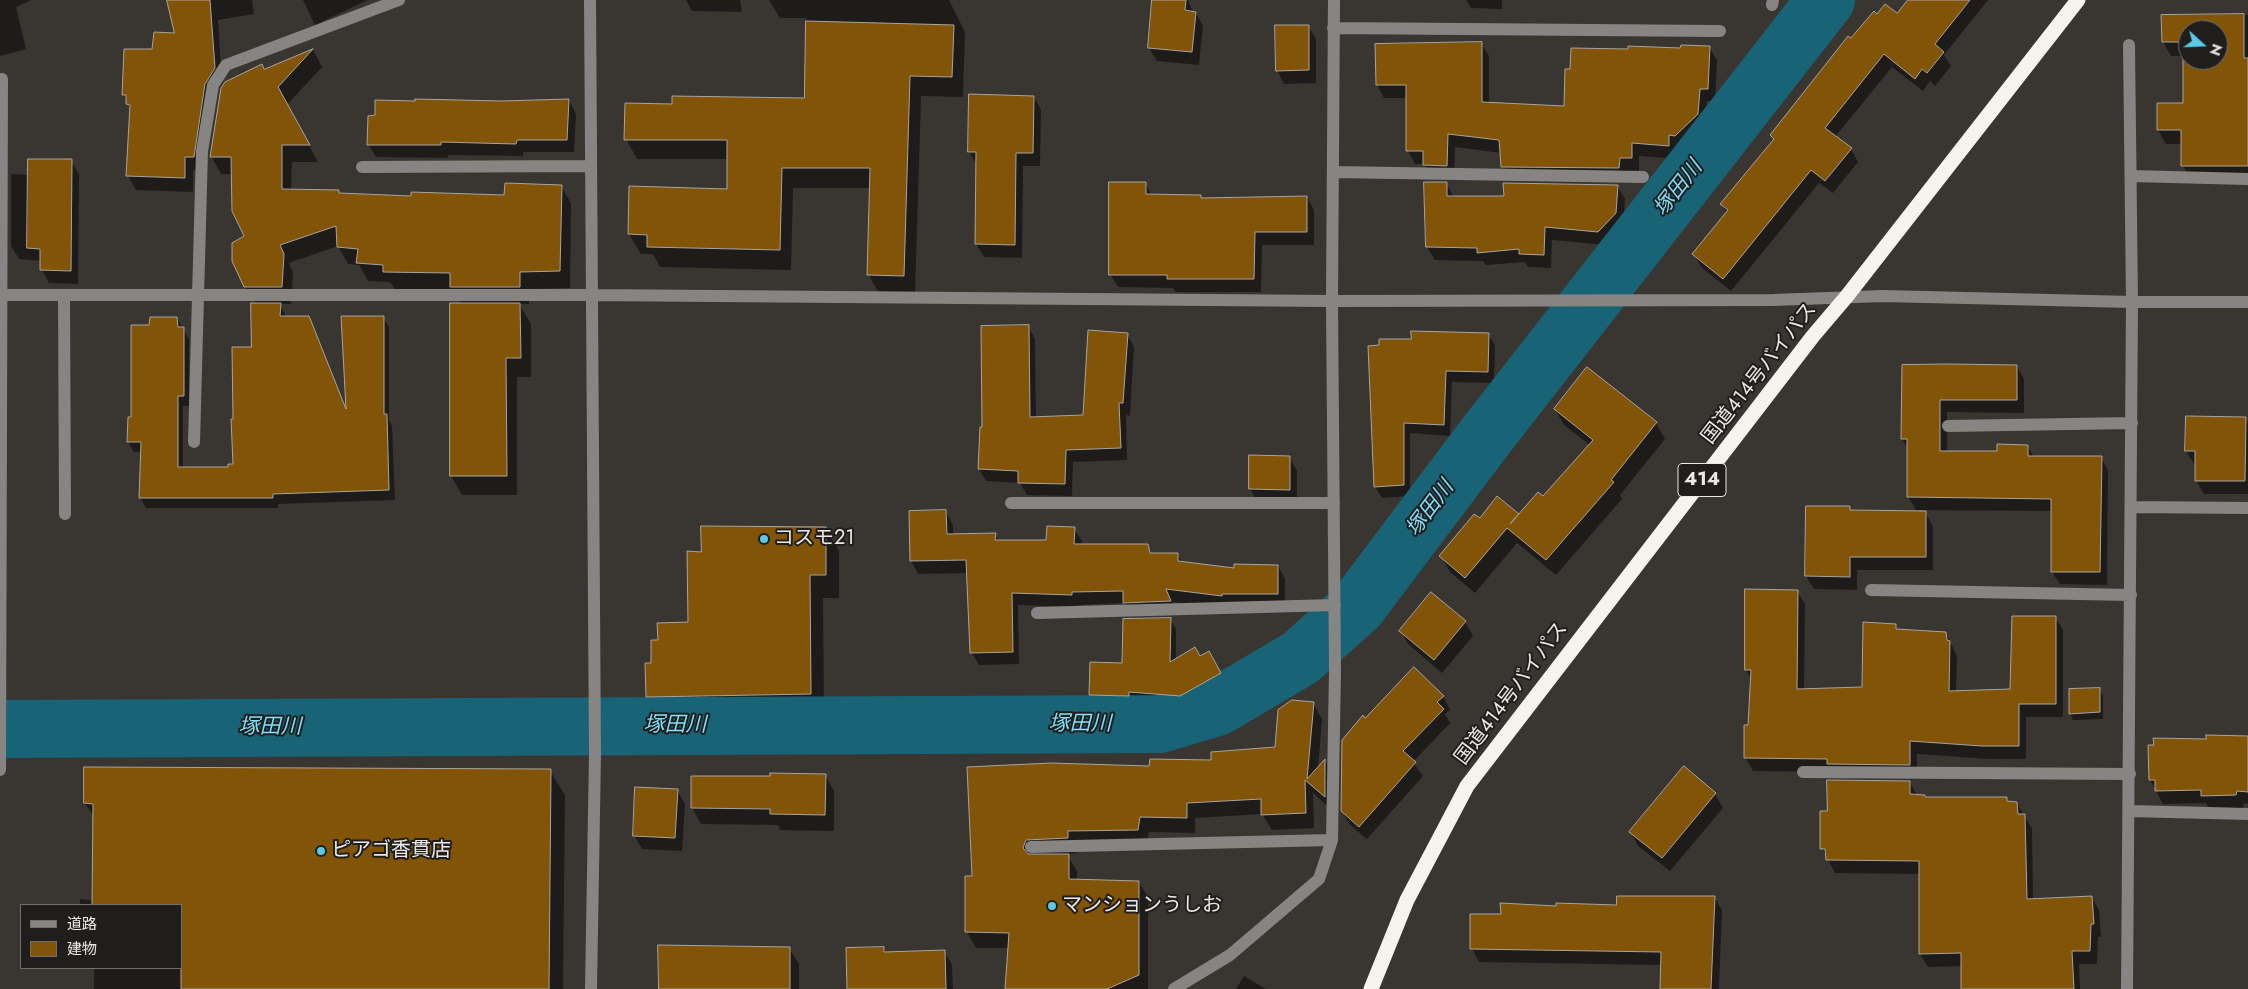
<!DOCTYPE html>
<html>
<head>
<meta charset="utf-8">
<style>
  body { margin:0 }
  #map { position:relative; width:2248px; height:989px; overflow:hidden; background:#393632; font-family:Jost,"Noto Sans JP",sans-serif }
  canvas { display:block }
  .legend { position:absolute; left:20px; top:904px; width:162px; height:65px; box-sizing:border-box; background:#1f1e1c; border:1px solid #706f6d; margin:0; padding:6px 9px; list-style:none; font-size:15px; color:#eae8e6 }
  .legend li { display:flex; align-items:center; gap:10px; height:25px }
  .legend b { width:25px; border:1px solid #706f6d }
  .north { position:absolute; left:2178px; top:20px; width:50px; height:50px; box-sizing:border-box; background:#1f1e1c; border:1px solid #706f6d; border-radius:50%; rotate:110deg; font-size:14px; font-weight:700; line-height:20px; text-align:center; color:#eae8e6 }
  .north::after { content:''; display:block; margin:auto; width:18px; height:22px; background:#5bc8e6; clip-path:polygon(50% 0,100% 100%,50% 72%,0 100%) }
</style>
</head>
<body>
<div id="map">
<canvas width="2248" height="989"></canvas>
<ul class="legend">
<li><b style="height:6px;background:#878583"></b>道路</li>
<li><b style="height:14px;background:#825408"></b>建物</li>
</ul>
<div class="north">N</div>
</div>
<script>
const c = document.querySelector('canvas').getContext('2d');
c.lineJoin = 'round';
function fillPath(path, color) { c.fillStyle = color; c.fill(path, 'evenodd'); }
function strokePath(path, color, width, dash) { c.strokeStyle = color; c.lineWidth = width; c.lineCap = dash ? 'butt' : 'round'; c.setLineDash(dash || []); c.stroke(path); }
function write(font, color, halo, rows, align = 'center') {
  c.font = font + ' Jost,"Noto Sans JP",sans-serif'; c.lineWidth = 4; c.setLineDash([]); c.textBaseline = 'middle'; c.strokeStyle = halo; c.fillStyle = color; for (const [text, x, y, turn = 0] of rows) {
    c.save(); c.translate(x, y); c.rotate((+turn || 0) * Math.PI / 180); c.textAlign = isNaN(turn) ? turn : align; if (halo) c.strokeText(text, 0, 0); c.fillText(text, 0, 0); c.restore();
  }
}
fillPath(new Path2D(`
  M 0,0 L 32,0 L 16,7 L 26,49 L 0,56 Z
  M 168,0 L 252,0 L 254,14 L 218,20 L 222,82 L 212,98 L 201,170 L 193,170 L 193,192 L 136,190 L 128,176 L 131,111 L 124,95 L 153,50 L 175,34 Z
  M 303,0 L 368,0 L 315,25 Z
  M 686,0 L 740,0 L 742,12 L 692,11 Z
  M 769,0 L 949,0 L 965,32 L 963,97 L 921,96 L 915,296 L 880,295 L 868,274 L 871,188 L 793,188 L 791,270 L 660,267 L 653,254 L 641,254 L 629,234 L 728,190 L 728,159 L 637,159 L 626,139 L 673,105 L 805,99 L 807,18 L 780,18 Z
  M 1153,0 L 1188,0 L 1193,12 L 1196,13 L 1203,26 L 1199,65 L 1157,61 L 1149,48 Z
  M 1466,0 L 1502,0 L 1502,9 L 1471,8 Z
  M 1909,0 L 1988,0 L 1944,55 L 1951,66 L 1935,86 L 1930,81 L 1923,91 L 1892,67 L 1835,137 L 1851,149 L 1858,162 L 1833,193 L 1819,183 L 1731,291 L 1701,267 L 1694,254 L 1727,213 L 1721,204 L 1775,141 L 1771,135 L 1851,40 L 1877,16 L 1898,15 Z
  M 2248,15 L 2248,180 L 2191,180 L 2183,166 L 2182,144 L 2166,144 L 2158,130 L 2185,105 L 2185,56 L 2171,56 L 2163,42 L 2163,16 ZM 2188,30 L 2218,30 L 2218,60 L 2188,60 Z
  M 1308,26 L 1316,39 L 1316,83 L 1284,84 L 1277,70 Z
  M 1481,43 L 1489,56 L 1489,104 L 1565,108 L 1682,50 L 1709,47 L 1717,60 L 1715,102 L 1707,101 L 1705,128 L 1682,149 L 1676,148 L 1676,159 L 1639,156 L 1639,171 L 1510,180 L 1502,166 L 1501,153 L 1455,147 L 1454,179 L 1432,178 L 1424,164 L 1415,164 L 1408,151 L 1407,98 L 1384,98 L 1377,85 Z
  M 313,50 L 322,67 L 287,105 L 318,162 L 292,162 L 291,190 L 412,197 L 505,196 L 561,186 L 571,203 L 570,288 L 529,289 L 529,304 L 519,304 L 531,324 L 531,377 L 517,377 L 517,495 L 462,495 L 451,476 L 461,304 L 453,290 L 395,289 L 390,282 L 368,281 L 359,265 L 348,264 L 338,246 L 289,263 L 293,273 L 291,304 L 280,304 L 286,317 L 308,317 L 347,410 L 383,317 L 389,327 L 389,421 L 392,426 L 395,500 L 278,504 L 278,508 L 146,508 L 140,497 L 142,452 L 134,452 L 128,442 L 150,326 L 177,318 L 189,339 L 189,406 L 183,406 L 183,468 L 229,469 L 234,465 L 234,420 L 253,348 L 256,304 L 245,286 L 246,237 L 233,174 L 221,174 L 211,156 L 264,71 Z
  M 1034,97 L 1041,110 L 1040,166 L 1023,166 L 1022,258 L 984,257 L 976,244 L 977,165 L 969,152 Z
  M 569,100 L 576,114 L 574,152 L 523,152 L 523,156 L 448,155 L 448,158 L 376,157 L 368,144 L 545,102 Z
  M 71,161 L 79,174 L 78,284 L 49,283 L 42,270 L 42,261 L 19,259 L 11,246 L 11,174 L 29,175 Z
  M 1145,183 L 1152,196 L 1201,196 L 1203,199 L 1307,197 L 1314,210 L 1314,245 L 1262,245 L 1261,292 L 1176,292 L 1173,288 L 1118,287 L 1110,274 Z
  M 1446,183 L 1454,197 L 1505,198 L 1617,186 L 1625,199 L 1623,226 L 1605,245 L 1552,240 L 1551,268 L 1528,267 L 1525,262 L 1486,265 L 1483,261 L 1435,260 L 1427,247 Z
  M 1028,326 L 1035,339 L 1036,418 L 1084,416 L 1127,334 L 1134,347 L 1130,416 L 1126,415 L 1127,460 L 1073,462 L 1072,496 L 1027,495 L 1020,483 L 986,481 L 979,469 L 983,429 Z
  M 1488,334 L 1495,345 L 1494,383 L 1452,382 L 1450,436 L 1410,433 L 1410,496 L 1382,498 L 1375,487 L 1412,341 Z
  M 1903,366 L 2017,366 L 2024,379 L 2024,413 L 1947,412 L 1947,452 L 1999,452 L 2027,446 L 2034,457 L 2101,457 L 2108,470 L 2107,585 L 2060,584 L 2052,572 L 2052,511 L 1916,510 L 1908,497 L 1908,449 L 1902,439 Z
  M 1555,409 L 1656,423 L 1665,439 L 1620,495 L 1622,499 L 1556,575 L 1517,543 L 1475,593 L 1450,572 L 1441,556 L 1480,520 L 1518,515 L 1544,498 L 1590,445 L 1564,425 Z
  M 2245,418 L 2248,422 L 2248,494 L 2204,494 L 2196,480 L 2196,464 L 2194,464 L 2186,451 Z
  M 1290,458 L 1297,471 L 1297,503 L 1258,502 L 1250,489 Z
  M 1807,507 L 1849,507 L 1852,512 L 1925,512 L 1933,526 L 1933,570 L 1857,570 L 1857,590 L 1814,589 L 1806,576 Z
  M 946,512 L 953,525 L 953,535 L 995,535 L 999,541 L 1047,541 L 1074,529 L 1082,541 L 1082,546 L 1147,545 L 1152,554 L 1177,554 L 1182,563 L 1235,569 L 1278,566 L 1285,579 L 1285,607 L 1228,608 L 1172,602 L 1177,614 L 1132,615 L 1125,603 L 1079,605 L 1079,607 L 1018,605 L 1019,664 L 979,665 L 972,653 L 968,573 L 918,574 L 911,561 Z
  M 825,528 L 839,551 L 839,598 L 823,598 L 824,717 L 661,720 L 647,696 L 652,664 L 659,642 L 689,624 L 702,553 Z
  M 1797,591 L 1805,604 L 1804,690 L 1863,689 L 1895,625 L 1898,630 L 1946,633 L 1957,656 L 1956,692 L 2012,690 L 2055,617 L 2063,630 L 2063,717 L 2026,717 L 2026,759 L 1990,759 L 1917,754 L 1917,777 L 1833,772 L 1753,771 L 1745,757 L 1751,679 L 1746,670 Z
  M 1431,594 L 1465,622 L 1473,636 L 1442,673 L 1408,644 L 1401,631 Z
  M 1170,619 L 1176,629 L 1176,660 L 1200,658 L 1208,653 L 1226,683 L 1186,706 L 1135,702 L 1135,706 L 1096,705 L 1090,694 Z
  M 2099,690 L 2103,696 L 2103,719 L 2073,720 L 2070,714 Z
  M 1443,696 L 1450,710 L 1445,714 L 1450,723 L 1413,762 L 1423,776 L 1367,839 L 1350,825 L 1342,811 L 1366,719 Z
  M 1313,703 L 1322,719 L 1318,769 L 1325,761 L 1334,775 L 1333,811 L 1313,793 L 1314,828 L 1272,830 L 1262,814 L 1195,818 L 1195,833 L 1149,832 L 1146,846 L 1077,846 L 1077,853 L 1067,854 L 1077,871 L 1077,880 L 1139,882 L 1148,897 L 1148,989 L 1006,989 L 1009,948 L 976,948 L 967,932 L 974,878 L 968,768 L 1151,767 L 1213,762 L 1276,748 Z
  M 2248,737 L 2248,804 L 2244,803 L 2243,808 L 2209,809 L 2206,803 L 2163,804 L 2150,780 L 2207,740 Z
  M 1684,768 L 1715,794 L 1723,808 L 1670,871 L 1638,846 L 1631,833 Z
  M 550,771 L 565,795 L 563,989 L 94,989 L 94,968 L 181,968 L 181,905 L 80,905 L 80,899 L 93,900 L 94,817 L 85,803 Z
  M 825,775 L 834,791 L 834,831 L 780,830 L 778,825 L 701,824 L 692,808 L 692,777 L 771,778 Z
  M 1910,782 L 1917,796 L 1925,796 L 1926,799 L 2006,798 L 2009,803 L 2017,803 L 2032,829 L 2033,900 L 2091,897 L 2099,910 L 2101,937 L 2098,937 L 2097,964 L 2079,964 L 2080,989 L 1962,989 L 1962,966 L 1928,967 L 1920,954 L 1920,874 L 1835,873 L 1822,848 L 1828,812 Z
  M 677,790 L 685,804 L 682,851 L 642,849 L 634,835 Z
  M 1714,897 L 1722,910 L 1719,989 L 1662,989 L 1662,965 L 1479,962 L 1472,949 L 1502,915 L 1557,908 L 1618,906 Z
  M 789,948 L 799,964 L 799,989 L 660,989 Z
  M 884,948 L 886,953 L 944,951 L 952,965 L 953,989 L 848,989 Z
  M 1244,976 L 1266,989 L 1236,989 Z`), '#0007');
strokePath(new Path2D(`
  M 0,729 L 1160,724 L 1217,707 L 1300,658 L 1357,607 L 1485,437 L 1826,0`), '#186376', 58);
const building = new Path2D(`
  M 167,0 L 210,0 L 215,68 L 205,84 L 194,157 L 185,157 L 185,178 L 126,176 L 130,105 L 126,104 L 126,95 L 122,95 L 124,49 L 152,49 L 154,32 L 174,33 Z
  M 1152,0 L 1186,0 L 1185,10 L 1196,12 L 1192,52 L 1148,48 Z
  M 1908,0 L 1970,0 L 1935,44 L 1944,52 L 1927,73 L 1922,69 L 1915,79 L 1884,54 L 1825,128 L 1852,148 L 1825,181 L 1811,170 L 1723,279 L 1692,254 L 1728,210 L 1720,204 L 1774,139 L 1770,135 L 1848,36 L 1851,38 L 1874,11 L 1877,14 L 1885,4 L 1897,13 Z
  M 2244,14 L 2244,58 L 2248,58 L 2248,166 L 2181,166 L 2181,130 L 2157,130 L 2157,103 L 2183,103 L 2183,47 L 2180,47 L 2180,42 L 2162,42 L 2161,15 ZM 2188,30 L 2218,30 L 2218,60 L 2188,60 Z
  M 806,21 L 954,25 L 952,77 L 910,76 L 904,276 L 867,275 L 870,168 L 782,168 L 780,250 L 647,247 L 647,235 L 628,234 L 629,186 L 727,189 L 727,140 L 624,140 L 625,103 L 672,104 L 672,96 L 804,98 Z
  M 1275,25 L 1309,25 L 1309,70 L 1276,71 Z
  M 1482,42 L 1482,102 L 1564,106 L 1565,69 L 1570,69 L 1571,48 L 1628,49 L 1628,46 L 1680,48 L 1681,45 L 1710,46 L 1708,89 L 1700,89 L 1698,114 L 1675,136 L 1669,135 L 1669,146 L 1632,143 L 1632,158 L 1620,158 L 1619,168 L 1501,167 L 1499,140 L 1448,134 L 1447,166 L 1423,165 L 1423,151 L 1406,151 L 1406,85 L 1376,85 L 1375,44 Z
  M 313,49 L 278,87 L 310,145 L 282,145 L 282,189 L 339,190 L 339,193 L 411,196 L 411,192 L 504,195 L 505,183 L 562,185 L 560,271 L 520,272 L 520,287 L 450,287 L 450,273 L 383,272 L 383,265 L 356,263 L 358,249 L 337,247 L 336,226 L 280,245 L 284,254 L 282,287 L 244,287 L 232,261 L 232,243 L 244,236 L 232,211 L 231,157 L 210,157 L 221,88 L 225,82 L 262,64 L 264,69 Z
  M 969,94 L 1034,96 L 1033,153 L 1016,153 L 1015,245 L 975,244 L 976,152 L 968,152 Z
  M 415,99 L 502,101 L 569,99 L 567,140 L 517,140 L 516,144 L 441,142 L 441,145 L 367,145 L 368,116 L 375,115 L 375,100 L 415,101 Z
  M 28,159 L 72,159 L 71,271 L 40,270 L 40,249 L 27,248 Z
  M 1109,182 L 1146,182 L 1146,194 L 1201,195 L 1201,198 L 1307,196 L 1307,232 L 1255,232 L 1254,279 L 1167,279 L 1167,275 L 1109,275 Z
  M 1424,182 L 1447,182 L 1447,196 L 1504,196 L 1503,183 L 1618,185 L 1616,213 L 1598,232 L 1545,227 L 1544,255 L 1519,254 L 1519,249 L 1477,253 L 1477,248 L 1426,247 Z
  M 251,303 L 281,303 L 280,316 L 309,316 L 346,409 L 341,316 L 384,316 L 384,414 L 387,414 L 389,490 L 273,494 L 273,498 L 139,498 L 141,442 L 127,442 L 128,417 L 131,417 L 131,325 L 149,325 L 150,317 L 177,317 L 178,327 L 184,327 L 184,396 L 178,396 L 178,467 L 228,467 L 228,464 L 233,464 L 231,419 L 233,419 L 232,347 L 251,347 Z
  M 450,303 L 520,303 L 521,358 L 506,358 L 507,476 L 450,476 Z
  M 1029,325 L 1030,417 L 1083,415 L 1088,330 L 1128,333 L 1123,403 L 1119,403 L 1121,448 L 1066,450 L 1065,484 L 1018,483 L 1018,471 L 978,469 L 980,427 L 982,427 L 981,326 Z
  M 1411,331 L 1489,333 L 1488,372 L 1446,371 L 1444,425 L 1404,423 L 1404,485 L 1374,487 L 1368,346 L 1379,345 L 1379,339 L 1411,339 Z
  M 1949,364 L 2017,365 L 2017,400 L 1940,400 L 1940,451 L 1997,451 L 1997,444 L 2028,445 L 2028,456 L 2102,456 L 2100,572 L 2051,572 L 2051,499 L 1907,497 L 1907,439 L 1901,439 L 1902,365 Z
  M 1587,367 L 1657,422 L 1611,480 L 1614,482 L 1546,560 L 1507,528 L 1465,578 L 1439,556 L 1474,514 L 1480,518 L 1497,496 L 1519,514 L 1510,524 L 1538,492 L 1543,496 L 1593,440 L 1554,409 Z
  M 2186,416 L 2246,417 L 2245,481 L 2195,481 L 2195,451 L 2185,451 Z
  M 1249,455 L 1290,456 L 1290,490 L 1249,489 Z
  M 1806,506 L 1850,506 L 1850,510 L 1926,511 L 1926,557 L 1850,557 L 1850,577 L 1805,576 Z
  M 946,510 L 947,534 L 996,533 L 995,540 L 1046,540 L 1047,526 L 1075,527 L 1074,544 L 1148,544 L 1150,553 L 1178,553 L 1178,561 L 1234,568 L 1234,564 L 1278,565 L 1278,594 L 1222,594 L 1222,596 L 1166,589 L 1171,601 L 1123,603 L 1123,591 L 1072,592 L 1072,595 L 1012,593 L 1013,652 L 970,653 L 966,560 L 910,561 L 909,511 Z
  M 701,526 L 826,527 L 826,575 L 810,575 L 811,694 L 646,697 L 645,663 L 651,663 L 651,640 L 658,640 L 657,623 L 688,622 L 687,551 L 701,552 Z
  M 1745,589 L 1798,590 L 1797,689 L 1862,687 L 1863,622 L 1896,624 L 1896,629 L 1946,632 L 1947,640 L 1950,641 L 1949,691 L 2010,689 L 2012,616 L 2056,616 L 2056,704 L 2019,704 L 2019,746 L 1982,746 L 1910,741 L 1910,765 L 1827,764 L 1827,759 L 1744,758 L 1744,725 L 1748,725 L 1751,670 L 1745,670 Z
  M 1431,592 L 1466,621 L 1434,660 L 1399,631 Z
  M 1171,618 L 1170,662 L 1195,647 L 1200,656 L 1209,651 L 1221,673 L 1180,696 L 1129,692 L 1129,696 L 1089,695 L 1090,662 L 1122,663 L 1123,619 Z
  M 1414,667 L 1444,696 L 1437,702 L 1444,709 L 1403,751 L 1416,762 L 1359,827 L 1341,811 L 1342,740 L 1363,715 L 1365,718 Z
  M 2100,688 L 2100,712 L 2069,714 L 2069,689 Z
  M 1292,700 L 1314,702 L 1307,779 L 1325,759 L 1325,797 L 1305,780 L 1306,813 L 1261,815 L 1261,799 L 1187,803 L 1187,818 L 1140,817 L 1138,830 L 1068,831 L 1068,838 L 1026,840 L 1023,848 L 1028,854 L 1069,854 L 1069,879 L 1139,881 L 1139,975 L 1107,989 L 1005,989 L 1009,933 L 965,932 L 965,876 L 972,876 L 967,767 L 1051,763 L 1149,766 L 1150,759 L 1211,760 L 1211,752 L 1275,747 L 1278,710 Z
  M 2206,735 L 2248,736 L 2248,792 L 2237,791 L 2236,795 L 2201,796 L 2201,790 L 2155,791 L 2155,780 L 2149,780 L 2148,745 L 2154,745 L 2153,738 L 2206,739 Z
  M 1684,766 L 1716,793 L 1662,858 L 1629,832 Z
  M 84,767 L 551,769 L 549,989 L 181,989 L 181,905 L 92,905 L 93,804 L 84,803 Z
  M 770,773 L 826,774 L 825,815 L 770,814 L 770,809 L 691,808 L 691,776 L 770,776 Z
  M 1827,780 L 1910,781 L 1910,794 L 1925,795 L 1925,797 L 2007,797 L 2007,801 L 2017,802 L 2018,814 L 2025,814 L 2027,899 L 2092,896 L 2094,924 L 2091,924 L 2090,951 L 2072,951 L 2074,989 L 1961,989 L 1961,953 L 1919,954 L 1919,861 L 1826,860 L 1825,849 L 1820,849 L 1820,811 L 1827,811 Z
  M 635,787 L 678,789 L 675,838 L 633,836 Z
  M 1617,896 L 1715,896 L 1711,989 L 1660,989 L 1661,952 L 1470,949 L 1470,914 L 1501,914 L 1500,903 L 1556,906 L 1556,903 L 1616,905 Z
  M 658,945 L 790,947 L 790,989 L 659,989 Z
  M 884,947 L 884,952 L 945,950 L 946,989 L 847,989 L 846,948 Z`);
fillPath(building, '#825408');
strokePath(building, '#a8a4a0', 1);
strokePath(new Path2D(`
  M 590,0 L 595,754 L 591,989
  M 1772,5 L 1773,0
  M 1333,28 L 1720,31
  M 362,167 L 591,166
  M 1334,172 L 1643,177
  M 2131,176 L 2248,179
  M 0,295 L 592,295 L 1332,301 L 1773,300 L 1883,296 L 2132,302 L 2248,302
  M 64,296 L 65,514
  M 1948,426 L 2132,423
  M 194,442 L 202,151 L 213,85 L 226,65 L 399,0
  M 1011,503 L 1334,503
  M 2131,507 L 2248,508
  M 1871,590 L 2131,595
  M 1037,613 L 1335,605
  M 0,770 L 2,79
  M 1803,772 L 2130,774
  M 2129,811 L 2248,814
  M 1031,847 L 1332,840
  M 1174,989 L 1230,955 L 1319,879 L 1332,840 L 1335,671 L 1332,301 L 1334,0
  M 2127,989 L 2132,302 L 2129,45`), '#878583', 12);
strokePath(new Path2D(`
  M 1371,989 L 1407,900 L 1467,786 L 1813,336 L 1847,296 L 2078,0`), '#f6f2ee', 15);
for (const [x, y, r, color] of [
  [764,539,5,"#5bc8e6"],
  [321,851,5,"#5bc8e6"],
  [1052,906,5,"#5bc8e6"]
]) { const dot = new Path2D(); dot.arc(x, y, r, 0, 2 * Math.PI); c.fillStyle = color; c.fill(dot); strokePath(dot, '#1f1e1c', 2); }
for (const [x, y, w] of [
  [1702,480,48]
]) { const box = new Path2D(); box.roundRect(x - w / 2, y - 16.5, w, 33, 4); c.fillStyle = '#1f1e1c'; c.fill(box); strokePath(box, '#eae8e6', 1); }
write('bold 19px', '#eae8e6', null, [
  ["414",1702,480]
]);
write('20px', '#eae8e6', '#1f1e1c', [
  ["国道414号バイパス",1760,374,-52],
  ["国道414号バイパス",1512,694,-53]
]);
write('20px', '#eae8e6', '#1f1e1c', [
  ["コスモ21",774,539],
  ["ピアゴ香貫店",331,851],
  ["マンションうしお",1062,906]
], 'left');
write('italic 21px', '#83ddf8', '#1f1e1c', [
  ["塚田川",1679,189,-52],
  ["塚田川",1431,509,-53],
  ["塚田川",1080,725],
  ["塚田川",675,726],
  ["塚田川",270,728]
]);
</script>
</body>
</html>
